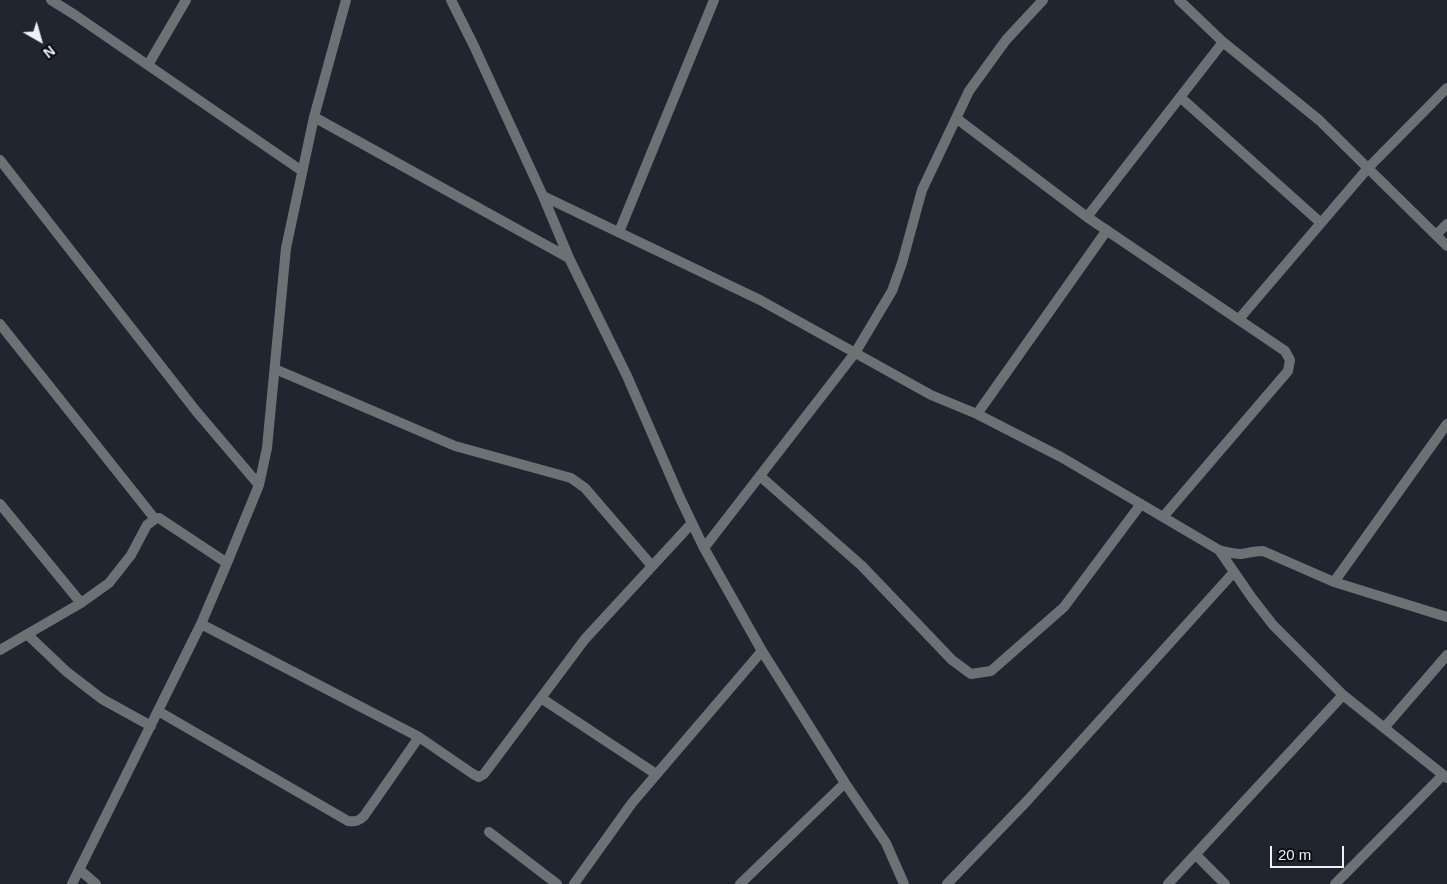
<!DOCTYPE html>
<html>
<head>
<meta charset="utf-8">
<style>
  body { margin:0 }
  #map { position:relative; width:1447px; height:884px; overflow:hidden; background:#212530; font-family:Arial,sans-serif }
  canvas { display:block }
  .north { position:absolute; left:15px; top:15px; width:50px; height:50px; -webkit-text-stroke:4px #0d0e13; paint-order:stroke; rotate:142deg; font-size:14px; font-weight:700; line-height:20px; text-align:center; color:#eff1fa }
  .north::after { content:''; display:block; margin:auto; width:18px; height:22px; background:#eff1fa; clip-path:polygon(50% 0,100% 100%,50% 72%,0 100%) }
  .scale { position:absolute; left:1270px; top:846px; width:74px; height:22px; box-sizing:border-box; border:2px solid #eff1fa; border-top:0; padding-left:6px; font-size:15px; line-height:18px; white-space:nowrap; color:#eff1fa; -webkit-text-stroke:4px #0d0e13; paint-order:stroke }
</style>
</head>
<body>
<div id="map">
<canvas width="1447" height="884"></canvas>
<div class="north">N</div>
<div class="scale">20 m</div>
</div>
<script>
const c = document.querySelector('canvas').getContext('2d');
c.lineJoin = 'round';
function strokePath(path, color, width, dash) { c.strokeStyle = color; c.lineWidth = width; c.lineCap = dash ? 'butt' : 'round'; c.setLineDash(dash || []); c.stroke(path); }
strokePath(new Path2D(`
  M 51,0 L 75,15 L 302,171
  M 451,0 L 474,46 L 543,196 L 569,258 L 627,376 L 680,498 L 704,548 L 762,651 L 845,783 L 886,843 L 904,884
  M 1179,0 L 1223,42 L 1319,120 L 1447,246
  M 148,65 L 186,0
  M 1180,97 L 1321,223
  M 314,117 L 569,258
  M 956,118 L 1087,217 L 1285,351 L 1290,360 L 1288,371 L 1163,517
  M 0,160 L 196,411 L 259,485
  M 543,196 L 760,300 L 931,395 L 977,414 L 1061,457 L 1219,550 C 1226,552 1234,554 1241,554 C 1248,553 1255,551 1263,551 L 1334,582 L 1447,617
  M 1087,217 L 1223,42
  M 619,232 L 714,0
  M 1436,235 L 1447,224
  M 1239,319 L 1368,168 L 1447,88
  M 0,324 L 155,519
  M 275,369 L 455,446 L 571,478 L 585,488 L 652,566
  M 977,414 L 1107,230
  M 760,476 L 862,566 L 952,660 L 971,674 L 991,671 L 1064,607 L 1141,504
  M 0,504 L 81,603
  M 704,548 L 855,353 L 892,291 L 902,263 L 922,190 L 969,91 L 1006,40 L 1043,0
  M 1219,550 L 1252,598 L 1273,625 L 1343,695 L 1447,778
  M 1334,582 L 1447,424
  M 201,624 L 419,737 L 473,774 L 479,777 L 484,774 L 585,639 L 692,523
  M 27,634 L 67,672 L 102,699 L 151,726
  M 0,650 L 81,603 L 109,583 L 131,555 L 147,525 L 155,519 L 159,518 L 227,563
  M 541,698 L 656,774
  M 158,711 L 348,821 C 355,822 359,821 364,816 L 419,737
  M 1384,728 L 1447,655
  M 489,832 L 557,884
  M 1196,855 L 1225,884
  M 80,870 L 96,884
  M 72,884 L 201,624 L 227,563 L 259,485 L 267,448 L 286,248 L 314,117 L 346,0
  M 574,884 L 632,803 L 762,651
  M 740,884 L 845,783
  M 947,884 L 1027,801 L 1234,572
  M 1168,884 L 1343,695
  M 1335,884 L 1443,775`), '#6c7176', 10);
</script>
</body>
</html>
